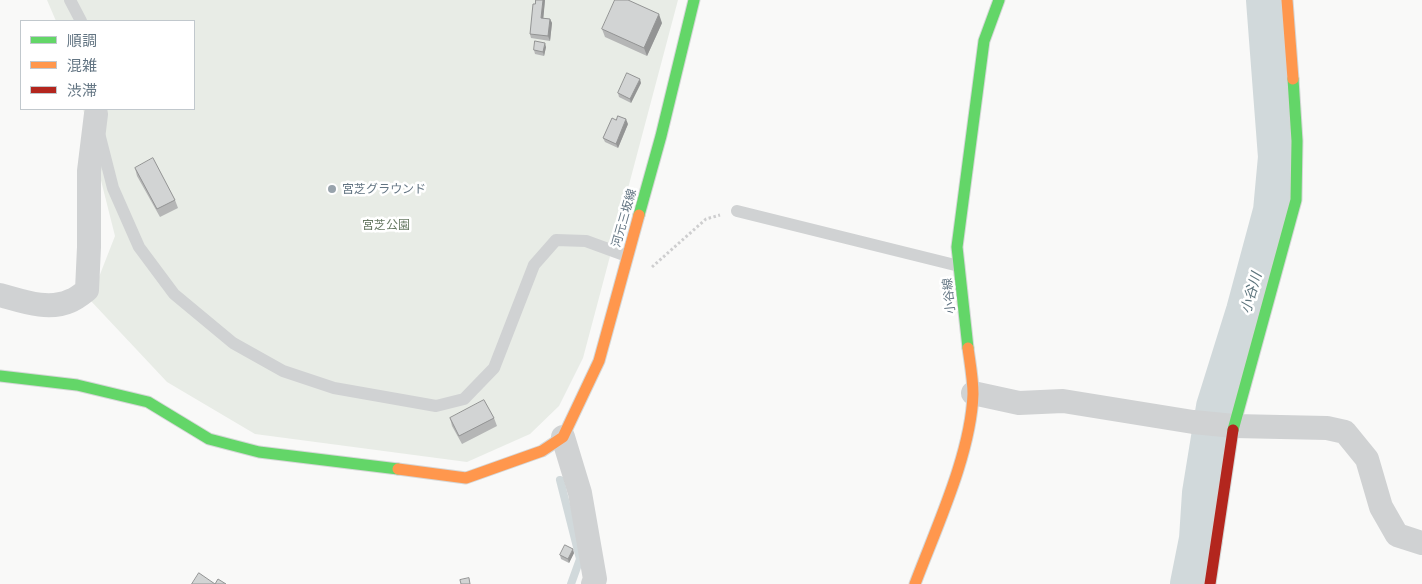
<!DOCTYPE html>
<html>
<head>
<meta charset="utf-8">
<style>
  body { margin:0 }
  #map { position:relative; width:1422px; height:584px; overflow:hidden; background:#f9f9f8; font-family:Commissioner,"Noto Sans JP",sans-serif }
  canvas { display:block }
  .legend { position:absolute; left:20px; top:20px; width:175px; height:90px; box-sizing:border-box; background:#fff; border:1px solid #c1c8cd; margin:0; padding:6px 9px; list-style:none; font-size:15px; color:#637583 }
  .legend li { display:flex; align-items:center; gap:10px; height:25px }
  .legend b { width:25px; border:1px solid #c1c8cd }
</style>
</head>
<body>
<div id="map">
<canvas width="1422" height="584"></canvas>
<ul class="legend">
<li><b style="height:6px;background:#63d668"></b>順調</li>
<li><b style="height:6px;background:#ff974d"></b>混雑</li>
<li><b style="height:6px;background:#b3261e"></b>渋滞</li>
</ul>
</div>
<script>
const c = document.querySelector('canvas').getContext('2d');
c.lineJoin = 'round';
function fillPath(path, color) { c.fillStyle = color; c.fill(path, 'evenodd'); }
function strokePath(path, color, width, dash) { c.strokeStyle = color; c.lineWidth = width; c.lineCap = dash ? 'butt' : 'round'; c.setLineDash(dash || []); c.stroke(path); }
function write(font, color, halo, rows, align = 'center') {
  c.font = font + ' Commissioner,"Noto Sans JP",sans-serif'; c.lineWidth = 5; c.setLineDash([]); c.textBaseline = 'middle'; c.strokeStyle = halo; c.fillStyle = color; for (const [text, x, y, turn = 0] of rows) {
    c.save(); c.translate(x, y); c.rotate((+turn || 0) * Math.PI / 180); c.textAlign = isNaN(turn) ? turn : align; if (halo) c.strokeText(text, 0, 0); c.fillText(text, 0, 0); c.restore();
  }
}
fillPath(new Path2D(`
  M 47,0 L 678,0 L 583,358 L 559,406 L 530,434 L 467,462 L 255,434 L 167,382 L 90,300 L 115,236 L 83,109 L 194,109 L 194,21 L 56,21 Z`), '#e8ece6');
strokePath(new Path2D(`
  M 560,480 L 580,559 L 571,584`), '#d1d9db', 8);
strokePath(new Path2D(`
  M 1192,584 L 1201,539 L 1204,493 L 1218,407 L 1248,311 L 1275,211 L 1280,157 L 1268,0`), '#d1d9db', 44);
const fast = new Path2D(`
  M 639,215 L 661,136 L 694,0
  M 968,348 L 957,247 L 984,41 L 999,0
  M 0,376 L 77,385 L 148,402 L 209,439 L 259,452 L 398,469
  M 1233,430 L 1296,200 L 1297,141 L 1293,79`);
const slow = new Path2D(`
  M 1287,0 L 1293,79
  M 398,469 L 466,478 L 542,451 L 563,437 L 599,361 L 639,215
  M 915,584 C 936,528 971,454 973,394 C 973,379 970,363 968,348`);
const jam = new Path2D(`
  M 1210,584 L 1233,430`);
strokePath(fast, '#d5d7d7', 13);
strokePath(slow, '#d5d7d7', 13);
strokePath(jam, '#d5d7d7', 13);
strokePath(new Path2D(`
  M 652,267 L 706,219 L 720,215`), '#cececf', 3, [2.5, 2.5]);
strokePath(new Path2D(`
  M 70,0 L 81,21
  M 100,137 L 113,188 L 139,247 L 174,294 L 233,343 L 283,371 L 334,388 L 436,406 L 464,399 L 494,368 L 534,265 L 556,240 L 586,241 L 627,256
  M 737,211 L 959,266`), '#d0d2d3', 12);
strokePath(new Path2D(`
  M 0,295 C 22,301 48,311 70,301 C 76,299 82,294 87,290 L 89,247 L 89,171 L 96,114
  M 973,393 L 1019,403 L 1063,401 L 1193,422 L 1234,426 L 1327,428 L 1345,432 L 1367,459 L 1381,507 L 1397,535 L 1422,543
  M 563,437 L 580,493 L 595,579 L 593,584`), '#d0d2d3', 24);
strokePath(fast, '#63d668', 11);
strokePath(slow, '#ff974d', 11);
strokePath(jam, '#b3261e', 11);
fillPath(new Path2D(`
  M 536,0 L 545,0 L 543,18 L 550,19 L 552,23 L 550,41 L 531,38 L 530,34 Z
  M 662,23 L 647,56 L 605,37 L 602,29 Z
  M 546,47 L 544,56 L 535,54 L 534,50 Z
  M 641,83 L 631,103 L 619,97 L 618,93 Z
  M 628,124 L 618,148 L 605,142 L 603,138 Z
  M 135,168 L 175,200 L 178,208 L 160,217 L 137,176 Z
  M 450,418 L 494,418 L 497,426 L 462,444 L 452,426 Z
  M 574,553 L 569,563 L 561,559 L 560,555 Z`), '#b5b6b6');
fillPath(new Path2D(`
  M 543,0 L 545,0 L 543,22 L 541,18 Z
  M 659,14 L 662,23 L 647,56 L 644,48 Z
  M 550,19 L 552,23 L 550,41 L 548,36 Z
  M 545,43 L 546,47 L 544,56 L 543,52 Z
  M 640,79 L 641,83 L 631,103 L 630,99 Z
  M 626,119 L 628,124 L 618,148 L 616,144 Z
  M 573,549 L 574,553 L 569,563 L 568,559 Z`), '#939494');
const building = new Path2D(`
  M 536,0 L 543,0 L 541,18 L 550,19 L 548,36 L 530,34 L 533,4 L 535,4 Z
  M 615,0 L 628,0 L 659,14 L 644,48 L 602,29 Z
  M 535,41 L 545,43 L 543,52 L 534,50 Z
  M 627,73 L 640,79 L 630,99 L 618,93 Z
  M 618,116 L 626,119 L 616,144 L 603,138 L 612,118 L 616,120 Z
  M 153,158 L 175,200 L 157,209 L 135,168 Z
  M 484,400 L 494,418 L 459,436 L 450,418 Z
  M 565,545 L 573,549 L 568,559 L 560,555 Z
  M 199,573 L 215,584 L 218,579 L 226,584 L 192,584 Z
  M 469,578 L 470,584 L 461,584 L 460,580 Z`);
fillPath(building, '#d2d4d4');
strokePath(building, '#939494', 1);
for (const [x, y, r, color] of [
  [332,189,5,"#98a3ac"]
]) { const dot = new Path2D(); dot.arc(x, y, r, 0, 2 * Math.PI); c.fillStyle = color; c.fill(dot); strokePath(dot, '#fff', 2); }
write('12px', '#637583', '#fff', [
  ["宮芝グラウンド",342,189]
], 'left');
write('12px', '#637583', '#fff', [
  ["河元三坂線",624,218,-74],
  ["小谷線",949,296,-96]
]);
write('12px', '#677a63', '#fff', [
  ["宮芝公園",386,225]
]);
write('italic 14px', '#5e757d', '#fff', [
  ["小谷川",1251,293,-74]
]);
</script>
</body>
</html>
